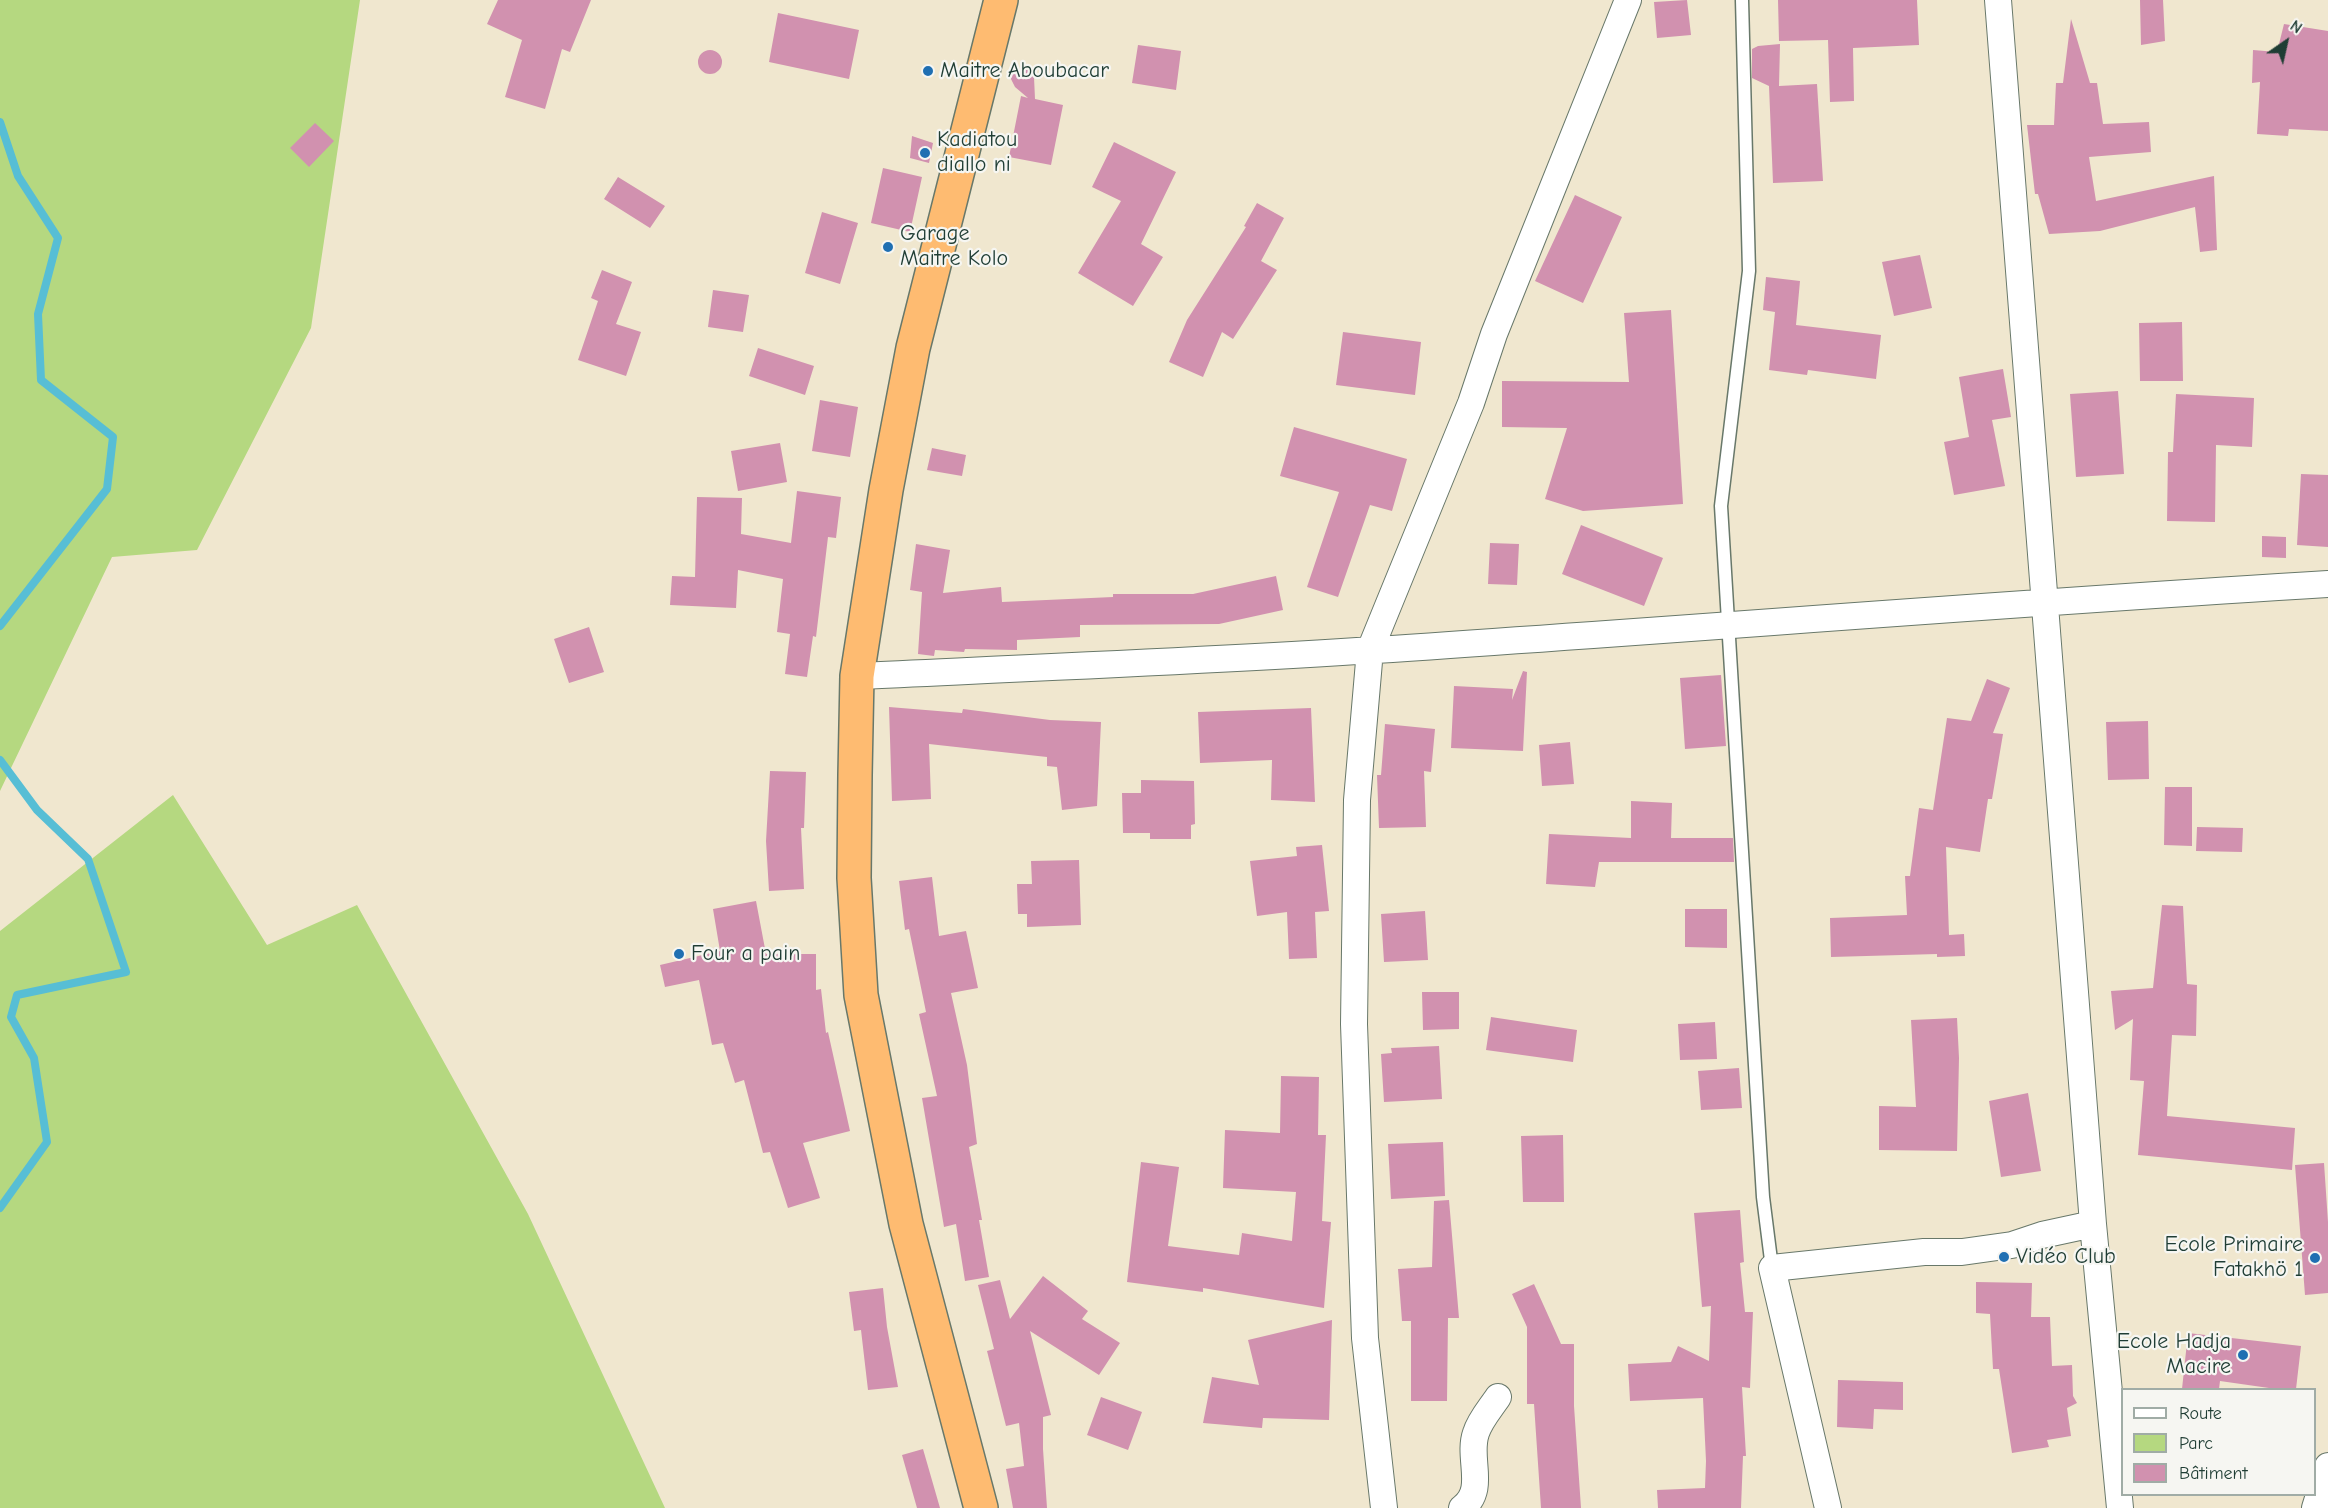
<!DOCTYPE html>
<html>
<head>
<meta charset="utf-8">
<style>
  body { margin:0 }
  #map { position:relative; width:2328px; height:1508px; overflow:hidden; background:#f0e7cf; font-family:"Comic Neue",sans-serif }
  canvas { display:block }
  .legend { position:absolute; left:2121px; top:1388px; width:195px; height:108px; box-sizing:border-box; background:#f6f6f2; border:2px solid #a0aca6; margin:0; padding:8px 10px; list-style:none; font-size:18px; color:#1f3d34 }
  .legend li { display:flex; align-items:center; gap:12px; height:30px }
  .legend b { width:30px; border:2px solid #a0aca6 }
  .north { position:absolute; left:2256px; top:12px; width:60px; height:60px; -webkit-text-stroke:4px #f6f6f2; paint-order:stroke; rotate:34deg; font-size:16px; font-weight:700; line-height:24px; text-align:center; color:#1f3d34 }
  .north::after { content:''; display:block; margin:auto; width:21px; height:27px; background:#1f3d34; clip-path:polygon(50% 0,100% 100%,50% 72%,0 100%) }
</style>
</head>
<body>
<div id="map">
<canvas width="2328" height="1508"></canvas>
<ul class="legend">
<li><b style="height:8px;background:#fff"></b>Route</li>
<li><b style="height:16px;background:#b5d880"></b>Parc</li>
<li><b style="height:16px;background:#d191af"></b>Bâtiment</li>
</ul>
<div class="north">N</div>
</div>
<script>
const c = document.querySelector('canvas').getContext('2d');
c.lineJoin = 'round';
function fillPath(path, color) { c.fillStyle = color; c.fill(path, 'evenodd'); }
function strokePath(path, color, width, dash) { c.strokeStyle = color; c.lineWidth = width; c.lineCap = dash ? 'butt' : 'round'; c.setLineDash(dash || []); c.stroke(path); }
function write(font, color, halo, rows, align = 'center') {
  c.font = font + ' "Comic Neue",sans-serif'; c.lineWidth = 4.5; c.setLineDash([]); c.textBaseline = 'middle'; c.strokeStyle = halo; c.fillStyle = color; for (const [text, x, y, turn = 0] of rows) {
    c.save(); c.translate(x, y); c.rotate((+turn || 0) * Math.PI / 180); c.textAlign = isNaN(turn) ? turn : align; if (halo) c.strokeText(text, 0, 0); c.fillText(text, 0, 0); c.restore();
  }
}
fillPath(new Path2D(`
  M 0,0 L 360,0 L 311,328 L 197,550 L 112,557 L 0,791 Z
  M 173,795 L 267,945 L 357,905 L 528,1214 L 665,1508 L 0,1508 L 0,931 Z`), '#b5d880');
strokePath(new Path2D(`
  M 0,122 L 18,176 L 58,238 L 38,314 L 41,380 L 113,437 L 107,489 L 0,626
  M 0,760 L 37,810 L 88,859 L 126,972 L 17,995 L 11,1017 L 34,1058 L 47,1142 L 0,1208`), '#57bed5', 8);
fillPath(new Path2D(`
  M 498,0 L 591,0 L 570,52 L 562,49 L 545,109 L 505,97 L 522,40 L 487,24 Z
  M 1687,0 L 1691,35 L 1657,38 L 1654,2 Z
  M 1778,0 L 1917,0 L 1919,45 L 1853,48 L 1854,101 L 1830,102 L 1828,40 L 1779,41 Z
  M 2140,0 L 2163,0 L 2165,41 L 2141,45 Z
  M 778,13 L 859,30 L 849,79 L 769,62 Z
  M 2071,19 L 2090,83 L 2097,83 L 2103,124 L 2149,122 L 2151,152 L 2089,157 L 2096,201 L 2214,176 L 2217,250 L 2200,252 L 2195,207 L 2100,231 L 2049,234 L 2038,194 L 2035,194 L 2027,125 L 2054,125 L 2056,83 L 2063,83 Z
  M 2284,24 L 2328,31 L 2328,131 L 2289,129 L 2288,136 L 2257,134 L 2260,82 L 2252,83 L 2253,50 L 2277,52 Z
  M 1780,44 L 1779,86 L 1817,84 L 1823,181 L 1773,183 L 1769,86 L 1752,78 L 1752,49 L 1758,46 Z
  M 1138,45 L 1181,51 L 1176,90 L 1132,83 Z
  M698 62a12 12 0 1 1 24 0a12 12 0 1 1-24 0Z
  M 1030,69 L 1034,77 L 1035,99 L 1063,105 L 1051,165 L 1009,157 L 1021,96 L 1028,98 L 1015,87 L 1009,75 Z
  M 315,123 L 334,141 L 309,167 L 290,148 Z
  M 912,136 L 933,143 L 929,163 L 910,158 Z
  M 1114,142 L 1176,172 L 1141,244 L 1163,257 L 1133,306 L 1078,273 L 1121,201 L 1092,187 Z
  M 883,168 L 922,177 L 910,232 L 871,223 Z
  M 618,177 L 665,206 L 650,228 L 604,199 Z
  M 1575,195 L 1622,217 L 1583,303 L 1535,281 Z
  M 1257,203 L 1284,218 L 1261,261 L 1277,270 L 1233,339 L 1222,332 L 1203,377 L 1169,362 L 1187,320 L 1246,227 L 1244,226 Z
  M 822,212 L 858,223 L 840,284 L 805,273 Z
  M 1920,255 L 1932,308 L 1894,316 L 1882,262 Z
  M 602,270 L 632,282 L 616,324 L 641,332 L 626,376 L 578,360 L 598,301 L 591,298 Z
  M 1766,277 L 1800,281 L 1796,325 L 1881,335 L 1876,379 L 1808,370 L 1807,375 L 1769,370 L 1775,312 L 1763,310 Z
  M 713,290 L 749,295 L 743,332 L 708,327 Z
  M 1671,310 L 1683,504 L 1583,511 L 1545,499 L 1567,428 L 1502,427 L 1502,381 L 1629,382 L 1624,313 Z
  M 2182,322 L 2183,381 L 2140,381 L 2139,323 Z
  M 1343,332 L 1421,342 L 1415,395 L 1336,385 Z
  M 758,348 L 814,366 L 805,395 L 749,376 Z
  M 2003,369 L 2011,417 L 1992,420 L 2005,486 L 1954,495 L 1944,442 L 1969,437 L 1959,377 Z
  M 2118,391 L 2124,474 L 2076,477 L 2070,394 Z
  M 2176,394 L 2254,398 L 2252,447 L 2216,445 L 2215,522 L 2167,521 L 2168,452 L 2173,452 Z
  M 820,400 L 858,407 L 850,457 L 812,451 Z
  M 1294,427 L 1407,459 L 1392,511 L 1370,505 L 1338,597 L 1307,587 L 1339,492 L 1280,476 Z
  M 780,443 L 787,482 L 738,491 L 731,451 Z
  M 932,448 L 966,455 L 962,476 L 927,470 Z
  M 2301,474 L 2328,475 L 2328,547 L 2297,545 Z
  M 797,491 L 841,497 L 836,538 L 828,537 L 816,637 L 813,636 L 807,677 L 785,674 L 790,634 L 777,632 L 783,579 L 738,570 L 736,608 L 670,605 L 672,576 L 695,577 L 697,497 L 742,498 L 741,534 L 791,543 Z
  M 1581,525 L 1663,558 L 1644,606 L 1562,574 Z
  M 2262,536 L 2286,537 L 2286,558 L 2262,557 Z
  M 1490,543 L 1519,544 L 1517,585 L 1488,584 Z
  M 916,544 L 950,550 L 943,593 L 1001,587 L 1002,602 L 1113,597 L 1113,594 L 1193,594 L 1276,576 L 1283,610 L 1219,624 L 1080,625 L 1080,637 L 1017,640 L 1017,650 L 965,649 L 964,652 L 935,650 L 934,656 L 918,654 L 922,592 L 910,590 Z
  M 589,627 L 604,672 L 569,683 L 554,639 Z
  M 1523,671 L 1527,672 L 1523,751 L 1451,748 L 1454,686 L 1513,689 L 1512,700 Z
  M 1721,675 L 1726,746 L 1685,749 L 1680,678 Z
  M 1987,679 L 2010,688 L 1993,733 L 2003,734 L 1992,799 L 1988,799 L 1980,852 L 1946,847 L 1949,935 L 1964,934 L 1965,956 L 1937,957 L 1937,954 L 1831,957 L 1830,918 L 1907,915 L 1905,876 L 1910,876 L 1919,808 L 1933,810 L 1947,718 L 1971,721 Z
  M 889,707 L 962,713 L 963,709 L 1050,720 L 1101,722 L 1097,806 L 1062,810 L 1057,767 L 1047,766 L 1047,757 L 929,744 L 931,799 L 892,801 Z
  M 1311,708 L 1315,802 L 1271,800 L 1272,760 L 1200,763 L 1198,712 Z
  M 2148,721 L 2149,779 L 2108,780 L 2106,722 Z
  M 1385,724 L 1435,729 L 1431,772 L 1424,771 L 1426,827 L 1379,828 L 1377,775 L 1381,775 Z
  M 1570,742 L 1574,784 L 1542,786 L 1539,745 Z
  M 770,771 L 806,772 L 804,828 L 801,828 L 804,889 L 769,891 L 766,841 Z
  M 1141,780 L 1194,781 L 1195,824 L 1191,825 L 1191,839 L 1150,839 L 1150,833 L 1123,833 L 1122,793 L 1141,793 Z
  M 2165,787 L 2192,787 L 2192,846 L 2164,845 Z
  M 1631,801 L 1672,803 L 1671,838 L 1733,838 L 1734,862 L 1599,862 L 1595,887 L 1546,884 L 1549,834 L 1631,838 Z
  M 2197,827 L 2243,828 L 2242,852 L 2196,851 Z
  M 1322,845 L 1329,911 L 1315,912 L 1317,958 L 1289,959 L 1287,912 L 1257,916 L 1250,861 L 1297,856 L 1296,847 Z
  M 1079,860 L 1081,925 L 1027,927 L 1027,914 L 1018,914 L 1017,884 L 1032,884 L 1031,861 Z
  M 932,877 L 939,936 L 966,931 L 978,988 L 951,993 L 967,1065 L 977,1144 L 969,1147 L 982,1220 L 979,1220 L 989,1277 L 965,1281 L 956,1224 L 944,1227 L 922,1098 L 937,1096 L 919,1014 L 926,1012 L 909,929 L 905,930 L 899,881 Z
  M 756,901 L 766,954 L 816,954 L 816,990 L 821,989 L 826,1033 L 828,1032 L 850,1131 L 803,1143 L 820,1198 L 788,1208 L 770,1152 L 763,1153 L 744,1080 L 735,1083 L 723,1043 L 712,1045 L 699,980 L 665,987 L 660,965 L 720,951 L 713,909 Z
  M 2162,905 L 2183,906 L 2187,984 L 2197,985 L 2196,1036 L 2172,1035 L 2167,1116 L 2295,1128 L 2292,1170 L 2138,1155 L 2144,1081 L 2130,1080 L 2133,1019 L 2115,1030 L 2111,991 L 2153,988 Z
  M 1685,909 L 1727,909 L 1727,948 L 1685,947 Z
  M 1425,911 L 1428,960 L 1384,962 L 1381,914 Z
  M 1422,992 L 1459,992 L 1459,1029 L 1423,1030 Z
  M 1491,1017 L 1577,1030 L 1573,1062 L 1486,1050 Z
  M 1957,1018 L 1959,1058 L 1957,1151 L 1879,1150 L 1879,1106 L 1916,1107 L 1911,1020 Z
  M 1715,1022 L 1717,1059 L 1680,1060 L 1678,1024 Z
  M 1439,1046 L 1442,1099 L 1384,1102 L 1381,1054 L 1392,1053 L 1391,1048 Z
  M 1739,1068 L 1742,1108 L 1701,1110 L 1698,1071 Z
  M 1281,1076 L 1319,1077 L 1318,1135 L 1326,1135 L 1322,1221 L 1331,1222 L 1324,1308 L 1203,1288 L 1203,1292 L 1127,1282 L 1141,1162 L 1179,1167 L 1168,1246 L 1239,1255 L 1242,1233 L 1292,1241 L 1296,1192 L 1223,1188 L 1225,1130 L 1280,1133 Z
  M 2028,1093 L 2041,1171 L 2001,1177 L 1989,1101 Z
  M 1563,1135 L 1564,1202 L 1523,1202 L 1521,1136 Z
  M 1443,1142 L 1445,1196 L 1391,1199 L 1388,1144 Z
  M 2324,1163 L 2328,1222 L 2328,1293 L 2305,1295 L 2295,1165 Z
  M 1449,1200 L 1459,1318 L 1448,1318 L 1447,1401 L 1411,1401 L 1411,1321 L 1402,1321 L 1398,1269 L 1432,1267 L 1434,1201 Z
  M 1740,1210 L 1744,1262 L 1740,1263 L 1745,1312 L 1753,1312 L 1750,1388 L 1742,1387 L 1746,1456 L 1743,1456 L 1741,1508 L 1658,1508 L 1657,1490 L 1705,1488 L 1706,1461 L 1703,1398 L 1630,1401 L 1628,1364 L 1671,1362 L 1678,1346 L 1709,1361 L 1711,1306 L 1702,1307 L 1694,1213 Z
  M 1043,1276 L 1088,1311 L 1082,1319 L 1120,1343 L 1099,1375 L 1030,1331 L 1051,1415 L 1043,1417 L 1043,1449 L 1047,1508 L 1013,1508 L 1006,1469 L 1024,1466 L 1019,1423 L 1006,1426 L 987,1351 L 994,1349 L 978,1285 L 1000,1280 L 1010,1319 Z
  M 1976,1282 L 2032,1283 L 2031,1317 L 2050,1317 L 2052,1366 L 2072,1365 L 2073,1396 L 2077,1403 L 2067,1408 L 2071,1436 L 2047,1440 L 2049,1447 L 2012,1453 L 1999,1369 L 1993,1369 L 1990,1314 L 1976,1313 Z
  M 1534,1284 L 1561,1344 L 1574,1344 L 1574,1406 L 1581,1508 L 1541,1508 L 1534,1404 L 1527,1404 L 1527,1327 L 1512,1294 Z
  M 883,1288 L 887,1327 L 898,1387 L 868,1390 L 861,1330 L 854,1331 L 849,1292 Z
  M 1332,1320 L 1329,1420 L 1263,1418 L 1262,1428 L 1203,1423 L 1212,1377 L 1259,1385 L 1248,1340 Z
  M 2188,1333 L 2301,1346 L 2296,1389 L 2269,1389 L 2269,1388 L 2220,1381 L 2219,1389 L 2182,1389 Z
  M 1838,1380 L 1903,1382 L 1903,1410 L 1874,1409 L 1873,1429 L 1837,1427 Z
  M 1101,1397 L 1142,1412 L 1128,1450 L 1087,1435 Z
  M 923,1449 L 940,1508 L 917,1508 L 902,1455 Z`), '#d191af');
const service = new Path2D(`
  M 1742,0 L 1749,271 L 1721,506 L 1763,1197 L 1772,1268`);
const minor = new Path2D(`
  M 1998,0 L 2093,1224 L 2120,1508
  M 857,676 C 1030,668 1202,661 1375,650 C 1693,629 2010,603 2328,584
  M 1384,1508 L 1365,1338 L 1354,1024 L 1357,800 L 1370,650 L 1471,403 L 1494,334 L 1628,0
  M 1462,1508 C 1487,1490 1467,1458 1476,1433 C 1480,1420 1490,1409 1498,1397
  M 1828,1508 L 1772,1268 L 1924,1252 L 1962,1252 L 2012,1245 L 2042,1235 L 2093,1224
  M 2315,1508 L 2328,1466`);
const trunk = new Path2D(`
  M 981,1508 L 906,1224 L 861,995 L 854,878 L 855,775 L 857,676 L 886,490 L 913,348 L 1001,0`);
strokePath(service, '#68786a', 15);
strokePath(minor, '#68786a', 28);
strokePath(trunk, '#68786a', 36);
strokePath(service, '#fff', 12);
strokePath(minor, '#fff', 26);
strokePath(trunk, '#febb71', 33);
for (const [x, y, r, color] of [
  [928,71,6,"#1f6fb2"],
  [925,153,6,"#1f6fb2"],
  [888,247,6,"#1f6fb2"],
  [679,954,6,"#1f6fb2"],
  [2004,1257,6,"#1f6fb2"],
  [2315,1258,6,"#1f6fb2"],
  [2243,1355,6,"#1f6fb2"]
]) { const dot = new Path2D(); dot.arc(x, y, r, 0, 2 * Math.PI); c.fillStyle = color; c.fill(dot); strokePath(dot, '#f6f6f2', 2); }
write('22px', '#1f3d34', '#f6f6f2', [
  ["Maitre Aboubacar",940,71],
  ["Kadiatou",937,140],
  ["diallo ni",937,165],
  ["Garage",900,234],
  ["Maitre Kolo",900,259],
  ["Four a pain",691,954],
  ["Ecole Primaire",2303,1245,"right"],
  ["Fatakhö 1",2303,1270,"right"],
  ["Vidéo Club",2016,1257],
  ["Ecole Hadja",2231,1342,"right"],
  ["Macire",2231,1367,"right"]
], 'left');
</script>
</body>
</html>
